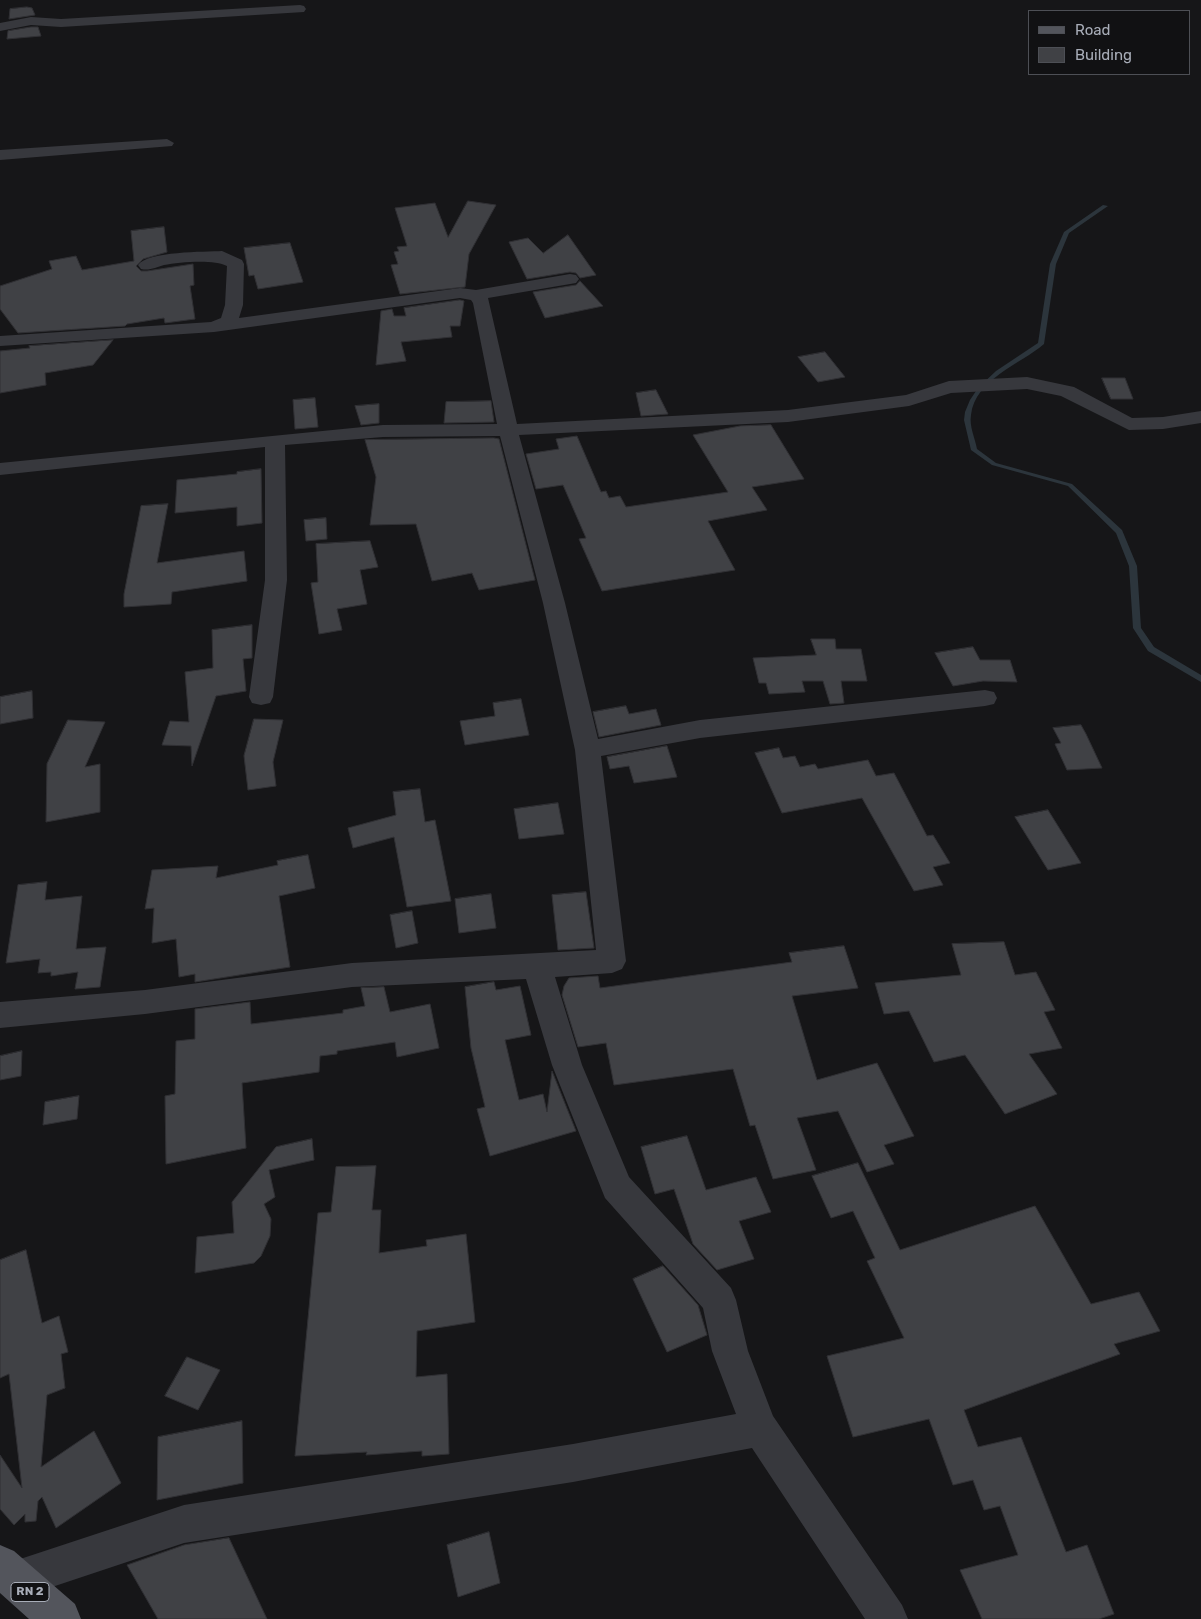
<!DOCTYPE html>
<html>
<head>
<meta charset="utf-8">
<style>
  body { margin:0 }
  #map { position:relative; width:1201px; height:1619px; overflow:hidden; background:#161618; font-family:Rubik,sans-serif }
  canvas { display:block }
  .legend { position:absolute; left:1028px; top:10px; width:162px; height:65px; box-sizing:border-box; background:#111113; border:1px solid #4d4f55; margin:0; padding:6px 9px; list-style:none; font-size:15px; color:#a8adb8 }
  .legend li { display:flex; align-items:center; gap:10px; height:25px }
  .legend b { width:25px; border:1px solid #4d4f55 }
</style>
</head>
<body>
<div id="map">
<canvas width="1201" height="1619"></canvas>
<ul class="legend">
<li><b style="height:6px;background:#53555c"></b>Road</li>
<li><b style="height:14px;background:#404145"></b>Building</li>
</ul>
</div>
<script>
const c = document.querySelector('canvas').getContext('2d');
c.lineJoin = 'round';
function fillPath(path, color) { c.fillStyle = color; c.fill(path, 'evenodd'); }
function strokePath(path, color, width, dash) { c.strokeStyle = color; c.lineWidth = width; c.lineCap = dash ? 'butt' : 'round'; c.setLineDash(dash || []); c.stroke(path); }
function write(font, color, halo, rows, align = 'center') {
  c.font = font + ' Rubik,sans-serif'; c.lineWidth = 4.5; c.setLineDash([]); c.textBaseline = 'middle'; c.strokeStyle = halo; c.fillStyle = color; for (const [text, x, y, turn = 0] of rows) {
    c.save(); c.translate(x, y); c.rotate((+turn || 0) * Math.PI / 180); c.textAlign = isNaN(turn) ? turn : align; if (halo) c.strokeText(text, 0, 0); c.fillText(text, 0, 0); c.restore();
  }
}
fillPath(new Path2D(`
  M 1103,205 L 1108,206 L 1069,233 L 1056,264 L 1044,344 C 1021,364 975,379 971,415 C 969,426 975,438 977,449 L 996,463 L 1072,484 L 1122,530 L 1137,566 L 1141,628 L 1154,647 L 1201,675 L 1201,682 L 1148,651 L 1133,628 L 1129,566 L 1116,533 L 1068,486 L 992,465 L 971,450 L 964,420 L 965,412 L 970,400 L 978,388 L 996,371 L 1038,343 L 1050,264 L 1064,232 Z`), '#2c353c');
const building = new Path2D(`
  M 27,7 L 32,8 L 35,15 L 9,19 L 10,9 Z
  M 31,27 L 38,27 L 41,36 L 7,39 L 8,31 Z
  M 468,201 L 496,205 L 469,254 L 465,287 L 400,294 L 391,265 L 398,264 L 394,252 L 399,251 L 397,247 L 407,246 L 395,208 L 435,203 L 448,237 Z
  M 164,227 L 167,252 L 143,259 L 136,266 L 141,271 L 147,271 L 193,264 L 194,285 L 190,286 L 195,319 L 165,323 L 164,318 L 127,324 L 125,326 L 18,333 L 0,309 L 0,286 L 52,269 L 49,261 L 76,256 L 82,270 L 134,261 L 131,231 Z
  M 568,235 L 596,275 L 580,278 L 576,273 L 570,272 L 527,279 L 509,242 L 528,238 L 543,253 Z
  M 290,243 L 303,282 L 258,289 L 254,275 L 249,276 L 244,248 Z
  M 580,281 L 603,306 L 545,318 L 533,292 L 576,285 Z
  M 460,300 L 464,301 L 460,326 L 450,326 L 452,337 L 401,342 L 406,361 L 376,365 L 381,311 L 392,309 L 394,316 L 406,316 L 404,308 Z
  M 113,340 L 93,365 L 45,373 L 46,385 L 0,393 L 0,351 L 30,348 L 29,346 Z
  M 825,352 L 845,377 L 818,382 L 798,357 Z
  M 1102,378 L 1125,378 L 1133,399 L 1111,399 Z
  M 656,390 L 668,414 L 641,416 L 636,393 Z
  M 315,398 L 318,427 L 295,429 L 293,400 Z
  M 491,401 L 494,422 L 444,423 L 446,402 Z
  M 379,404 L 379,423 L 361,425 L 355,406 Z
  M 771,425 L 804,479 L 752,487 L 767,510 L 708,521 L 735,570 L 602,591 L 579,539 L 586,538 L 563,485 L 536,489 L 526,454 L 559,449 L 556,439 L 577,436 L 601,492 L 606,491 L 609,498 L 620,496 L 626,507 L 728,492 L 693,435 L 740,426 Z
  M 494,438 L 499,439 L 535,580 L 479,590 L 472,573 L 432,581 L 416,524 L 370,525 L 376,477 L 365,440 Z
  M 261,469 L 262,523 L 237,526 L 237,507 L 175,513 L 177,480 L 237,474 L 237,472 Z
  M 168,504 L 157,563 L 244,551 L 247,581 L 172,592 L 171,604 L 124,607 L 124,594 L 141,506 Z
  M 326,518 L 327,539 L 306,541 L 304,520 Z
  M 370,541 L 378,567 L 360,570 L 367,604 L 337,609 L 342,630 L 319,634 L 311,583 L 318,582 L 316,544 Z
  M 252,625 L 252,658 L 243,659 L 246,691 L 216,696 L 192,766 L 191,746 L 162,745 L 170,721 L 189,722 L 185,672 L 213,668 L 212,630 Z
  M 811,639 L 835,639 L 836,649 L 861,649 L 867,681 L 841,681 L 844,703 L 830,704 L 823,681 L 802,681 L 805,692 L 769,694 L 766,683 L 759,683 L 753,658 L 816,655 Z
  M 973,647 L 980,660 L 1010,660 L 1017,682 L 983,681 L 953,686 L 935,653 Z
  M 32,691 L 33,718 L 0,724 L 0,697 Z
  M 521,699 L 529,735 L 465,745 L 460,721 L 495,716 L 493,703 Z
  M 626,706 L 629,714 L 656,709 L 661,725 L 599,737 L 593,712 Z
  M 254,719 L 283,720 L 273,762 L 276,786 L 248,790 L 244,756 Z
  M 68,720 L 105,722 L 85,767 L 100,764 L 100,812 L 46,822 L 47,764 Z
  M 1081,725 L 1086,734 L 1102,768 L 1067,770 L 1055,744 L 1061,743 L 1053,728 Z
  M 667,746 L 677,777 L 634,783 L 629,766 L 610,769 L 607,757 Z
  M 779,748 L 783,758 L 795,756 L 800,767 L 815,764 L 818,769 L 868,760 L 876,776 L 894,773 L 927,836 L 933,835 L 950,863 L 933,867 L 943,885 L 914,891 L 862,798 L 782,813 L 755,753 Z
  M 420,789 L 425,822 L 435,820 L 451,901 L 407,907 L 394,837 L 353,848 L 348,828 L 396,815 L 393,792 Z
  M 558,803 L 564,834 L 519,839 L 514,809 Z
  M 1048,810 L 1081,863 L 1048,870 L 1015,817 Z
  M 308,855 L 315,888 L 279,896 L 290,967 L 195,982 L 195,974 L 179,977 L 176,939 L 152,943 L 154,908 L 145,909 L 152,870 L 218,866 L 216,878 L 278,865 L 277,861 Z
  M 47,882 L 45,900 L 82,896 L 76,949 L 106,947 L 100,987 L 75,989 L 78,972 L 51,976 L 51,972 L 38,973 L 40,959 L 6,963 L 18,885 Z
  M 586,892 L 594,948 L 558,950 L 552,895 Z
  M 491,894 L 496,928 L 459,933 L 455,899 Z
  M 412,911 L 418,943 L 396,948 L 390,915 Z
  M 1004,942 L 1015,975 L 1036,972 L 1055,1010 L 1044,1012 L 1062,1048 L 1029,1054 L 1057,1094 L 1005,1114 L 965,1055 L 934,1062 L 909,1011 L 884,1014 L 875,983 L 961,975 L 952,944 Z
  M 844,946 L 858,988 L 792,996 L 817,1080 L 877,1063 L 914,1136 L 884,1145 L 894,1164 L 867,1172 L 838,1111 L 797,1118 L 816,1170 L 773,1179 L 755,1125 L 750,1126 L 733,1069 L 614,1085 L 606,1043 L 578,1047 L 562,995 L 564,986 L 569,978 L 598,976 L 600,988 L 792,962 L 789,953 Z
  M 494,982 L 496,990 L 520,986 L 531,1035 L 505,1040 L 519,1100 L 543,1094 L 547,1112 L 552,1071 L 576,1131 L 490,1156 L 477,1109 L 485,1107 L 471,1048 L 465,987 Z
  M 384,987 L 390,1012 L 430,1004 L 439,1048 L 397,1057 L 395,1042 L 337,1051 L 337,1054 L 320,1056 L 319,1072 L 242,1083 L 246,1148 L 166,1164 L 165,1096 L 175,1094 L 176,1041 L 195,1039 L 195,1009 L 250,1002 L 251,1024 L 343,1013 L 343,1010 L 365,1006 L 361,988 Z
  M 22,1051 L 21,1076 L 0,1080 L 0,1056 Z
  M 79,1096 L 77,1119 L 43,1125 L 45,1102 Z
  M 687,1136 L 706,1190 L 756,1177 L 771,1212 L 739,1221 L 754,1259 L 717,1270 L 693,1244 L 674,1189 L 655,1194 L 641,1147 Z
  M 312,1139 L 314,1160 L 269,1170 L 275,1197 L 264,1204 L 271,1219 L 270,1236 L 261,1256 L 254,1263 L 195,1273 L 197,1237 L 234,1233 L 232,1202 L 276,1147 Z
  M 858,1163 L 900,1250 L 1035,1206 L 1091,1304 L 1139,1292 L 1160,1331 L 1114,1344 L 1120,1354 L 964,1410 L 978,1447 L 1021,1437 L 1066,1552 L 1087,1545 L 1114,1614 L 1099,1619 L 982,1619 L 960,1570 L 1018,1555 L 1000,1506 L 984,1510 L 973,1480 L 953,1485 L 929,1419 L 853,1437 L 827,1356 L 904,1338 L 867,1261 L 875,1258 L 853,1211 L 831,1218 L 812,1176 Z
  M 376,1166 L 372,1210 L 381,1210 L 379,1253 L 427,1246 L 426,1240 L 466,1234 L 475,1322 L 417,1331 L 416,1377 L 447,1374 L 449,1454 L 422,1456 L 422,1451 L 366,1455 L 367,1452 L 295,1456 L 318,1213 L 331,1212 L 336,1167 Z
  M 26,1250 L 42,1323 L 59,1316 L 68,1352 L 61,1354 L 65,1388 L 47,1395 L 41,1467 L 94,1431 L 121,1483 L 56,1528 L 42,1497 L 38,1501 L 36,1521 L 25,1522 L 25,1514 L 14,1525 L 0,1509 L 0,1455 L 22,1488 L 9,1374 L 0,1378 L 0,1260 Z
  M 663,1266 L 698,1305 L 707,1335 L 667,1352 L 633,1279 Z
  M 187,1357 L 220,1370 L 198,1410 L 165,1396 Z
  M 242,1421 L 243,1483 L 157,1500 L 158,1437 Z
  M 489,1532 L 500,1583 L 458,1597 L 447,1545 Z
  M 229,1538 L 267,1619 L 158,1619 L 127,1565 L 184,1545 Z`);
fillPath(building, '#404145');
strokePath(building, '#303034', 1);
fillPath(new Path2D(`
  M 300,5 L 304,6 L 306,9 L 304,12 L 61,27 L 31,25 L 0,31 L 0,23 L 31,17 L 61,19 Z
  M 167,139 L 174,143 L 172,146 L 0,160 L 0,150 Z
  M 222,251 L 242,260 L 244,264 L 243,305 L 239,318 L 460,288 L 476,290 L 570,274 L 576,275 L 579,279 L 576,283 L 488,298 L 517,424 L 788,410 L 906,395 L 949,381 L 1027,377 L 1074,387 L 1132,418 L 1163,417 L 1201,411 L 1201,423 L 1163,429 L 1129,430 L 1061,396 L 1027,389 L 951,393 L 909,406 L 788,422 L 519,435 L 565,603 L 598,739 L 700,720 L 985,690 L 994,692 L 997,698 L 994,704 L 985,706 L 700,738 L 601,756 L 626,961 L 622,969 L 612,973 L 555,977 L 582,1065 L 629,1177 L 731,1288 L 736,1300 L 748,1351 L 773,1416 L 902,1605 L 908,1619 L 865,1619 L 752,1448 L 573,1482 L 184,1543 L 16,1599 L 2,1593 L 0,1570 L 2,1565 L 184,1505 L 573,1444 L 736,1414 L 712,1351 L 703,1308 L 605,1198 L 552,1065 L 526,979 L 352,987 L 145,1014 L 0,1028 L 0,1002 L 145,990 L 352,963 L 596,950 L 575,750 L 543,603 L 500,436 L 383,437 L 285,445 L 287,580 L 273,697 L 270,703 L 261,705 L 252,703 L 249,697 L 265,580 L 265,447 L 0,475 L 0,463 L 383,425 L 497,424 L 473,303 L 471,300 L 460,298 L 214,332 L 0,346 L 0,336 L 211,322 L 221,318 L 225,305 L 227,266 C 214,259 180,262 164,265 C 156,267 150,271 141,269 L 138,265 C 148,251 205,252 222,251 Z`), '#37383d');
fillPath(new Path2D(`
  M 0,1545 L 14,1551 L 75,1604 L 81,1619 L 29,1619 L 0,1593 Z`), '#53555c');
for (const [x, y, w] of [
  [30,1592,38]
]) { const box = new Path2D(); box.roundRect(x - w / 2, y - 9.5, w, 19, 4); c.fillStyle = '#111113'; c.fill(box); strokePath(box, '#a8adb8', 1); }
write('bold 12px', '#a8adb8', null, [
  ["RN 2",30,1592]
]);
</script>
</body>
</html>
